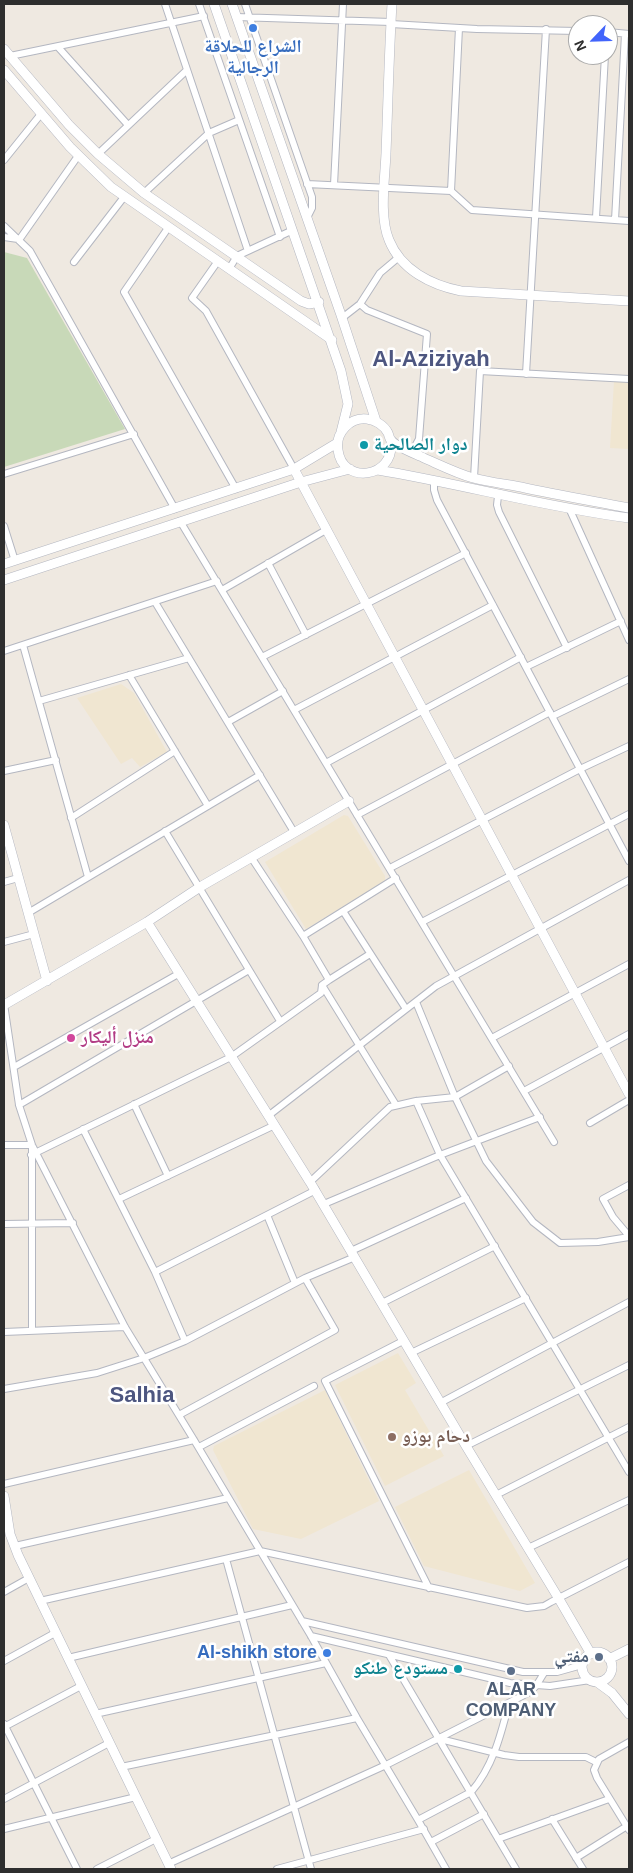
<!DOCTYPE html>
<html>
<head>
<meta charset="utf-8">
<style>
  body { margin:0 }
  #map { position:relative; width:633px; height:1873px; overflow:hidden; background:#efe9e1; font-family:Arial,sans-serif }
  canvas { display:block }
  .frame { position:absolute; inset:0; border:5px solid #2e2e2e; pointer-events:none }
  .north { position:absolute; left:568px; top:15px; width:50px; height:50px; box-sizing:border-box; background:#fff; border:1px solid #ababab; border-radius:50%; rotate:246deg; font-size:14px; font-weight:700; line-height:20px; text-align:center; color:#2e2e2e }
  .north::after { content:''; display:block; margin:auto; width:18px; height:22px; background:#4264fb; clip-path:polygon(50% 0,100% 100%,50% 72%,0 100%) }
</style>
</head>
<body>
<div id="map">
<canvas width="633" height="1873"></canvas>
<div class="frame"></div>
<div class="north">N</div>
</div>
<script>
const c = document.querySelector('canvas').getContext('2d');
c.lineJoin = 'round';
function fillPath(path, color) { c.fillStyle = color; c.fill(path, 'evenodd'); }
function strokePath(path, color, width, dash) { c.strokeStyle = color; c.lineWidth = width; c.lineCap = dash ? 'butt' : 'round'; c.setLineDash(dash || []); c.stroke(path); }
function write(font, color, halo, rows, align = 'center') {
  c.font = font + ' Arial,"Noto Naskh Arabic",sans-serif'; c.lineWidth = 5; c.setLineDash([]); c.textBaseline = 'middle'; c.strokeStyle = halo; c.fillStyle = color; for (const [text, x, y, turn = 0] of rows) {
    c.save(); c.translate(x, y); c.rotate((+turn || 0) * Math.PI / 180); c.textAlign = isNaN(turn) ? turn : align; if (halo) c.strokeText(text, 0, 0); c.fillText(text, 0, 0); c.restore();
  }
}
fillPath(new Path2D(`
  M 614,381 L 629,382 L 629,449 L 610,448 Z
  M 121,684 L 134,693 L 167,752 L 140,767 L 132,758 L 121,764 L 77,698 Z
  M 344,815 L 348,816 L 385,876 L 385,881 L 306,929 L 265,862 Z
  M 398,1353 L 416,1383 L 405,1390 L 444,1456 L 385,1486 L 335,1385 Z
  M 325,1390 L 379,1501 L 301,1539 L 253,1529 L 213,1450 L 214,1446 Z
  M 469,1470 L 535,1583 L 520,1591 L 424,1566 L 395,1507 Z`), '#f0e6d1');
fillPath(new Path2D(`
  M 4,252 L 27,258 L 125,429 L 4,467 Z`), '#c8d9b8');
const street = new Path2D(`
  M 165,4 L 248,251
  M 199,4 L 280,237
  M 245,4 L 312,197 L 312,208 L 307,218
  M 236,17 L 391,22
  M 391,24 L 477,29 L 578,31
  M 608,32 L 629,34
  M 58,47 L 128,125
  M 10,56 L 204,16
  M 98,154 L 187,70
  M 4,160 L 41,114
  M 307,184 L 451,191 L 472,210 L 629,221
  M 334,185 L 343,4
  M 451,191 L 459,28
  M 144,193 L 209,133 L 239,120
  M 596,218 L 605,55
  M 615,220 L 625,34
  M 4,226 L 30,251 L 175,509
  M 168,228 L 124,292 L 236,489
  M 4,237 L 18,239
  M 19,240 L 78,156
  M 218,261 L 192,298 L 206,311 L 294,469
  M 74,262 L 124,197
  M 229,269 L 237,256 L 293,230
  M 360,304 L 367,310 L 427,334 L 419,439 L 412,452
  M 342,318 L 360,304 L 380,273 L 399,257
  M 526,374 L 546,29
  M 4,474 L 134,434
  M 474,478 L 480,371 L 629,379
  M 434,481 L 434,490 L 437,500 L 629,861
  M 498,496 L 497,505 L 499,512 L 567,648
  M 569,508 L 629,640
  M 180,521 L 554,1142
  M 4,526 L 15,561
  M 268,563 L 306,635
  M 222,590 L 326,530
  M 155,602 L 294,832
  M 23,645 L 88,877
  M 4,651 L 217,581
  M 262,657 L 466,553
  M 526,667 L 621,621
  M 129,675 L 208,806
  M 39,701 L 189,658
  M 294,710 L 493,605
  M 553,716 L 629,679
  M 228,722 L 283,691
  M 326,763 L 521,657
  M 4,771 L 56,760
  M 357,815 L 550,712
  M 71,818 L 175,751
  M 165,831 L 280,1021
  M 251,857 L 303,936 L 329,980
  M 390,868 L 580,769 L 629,746
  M 4,882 L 18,878
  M 343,911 L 406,1009
  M 28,913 L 260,775
  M 422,922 L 629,814
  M 303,936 L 396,878
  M 4,942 L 34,934
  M 322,985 L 396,1105
  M 416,1002 L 455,1097 L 486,1161 L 533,1222 L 560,1243 L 598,1242 L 629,1237
  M 4,1004 L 19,1105 L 32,1145 L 125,1327 L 194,1440 L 311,1636 L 357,1718 L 418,1820 L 446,1869
  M 492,1038 L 629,964
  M 14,1067 L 180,973
  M 524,1091 L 629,1034
  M 416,1101 L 440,1155 L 629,1472
  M 134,1104 L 168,1176
  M 19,1105 L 249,970
  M 268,1116 L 436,986 L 629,880
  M 590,1123 L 629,1100
  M 83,1129 L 155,1272 L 185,1341
  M 4,1145 L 32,1145 L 32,1331
  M 31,1155 L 231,1057 L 321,993 L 322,985 L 329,980 L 370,954
  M 310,1182 L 390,1107 L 416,1101 L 455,1097 L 509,1066
  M 629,1185 L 603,1199 L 613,1217 L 629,1236
  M 119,1199 L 275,1125
  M 324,1204 L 440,1155 L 540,1117
  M 267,1215 L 295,1283
  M 4,1224 L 73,1223
  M 351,1251 L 466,1198
  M 155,1272 L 316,1190
  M 382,1303 L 495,1246
  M 4,1332 L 125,1327
  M 403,1341 L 325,1381 L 429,1588
  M 411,1353 L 526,1298
  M 4,1389 L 97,1373 L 144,1358 L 185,1341 L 305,1278 L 355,1257
  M 440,1403 L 629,1302
  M 179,1415 L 335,1330 L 305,1278
  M 466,1446 L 629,1365
  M 199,1447 L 314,1386
  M 4,1484 L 194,1440
  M 496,1495 L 629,1427
  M 15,1546 L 228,1498
  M 528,1548 L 629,1500
  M 226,1559 L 311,1869
  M 4,1592 L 29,1578
  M 40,1601 L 260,1551 L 527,1608 L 544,1606 L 551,1602 L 629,1562
  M 302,1621 L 523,1672 L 557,1672 L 582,1665
  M 311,1636 L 510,1683 L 550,1686 L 590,1680
  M 389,1655 L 516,1869
  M 68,1658 L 292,1605
  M 4,1661 L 55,1633
  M 95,1714 L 326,1663
  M 4,1724 L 77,1869
  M 4,1727 L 81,1686
  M 440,1739 L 504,1755 L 519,1757 L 586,1757 L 596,1762
  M 629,1742 L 599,1759 L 594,1770 L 597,1778 L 629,1830
  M 121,1767 L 357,1718
  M 4,1799 L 109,1743
  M 552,1819 L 583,1869
  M 418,1820 L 471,1792 C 493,1767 501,1734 509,1703
  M 4,1829 L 136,1797
  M 498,1839 L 609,1799
  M 431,1842 L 484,1814
  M 576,1858 L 627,1826
  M 168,1864 L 386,1765 L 528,1693 L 536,1686 L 544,1673
  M 97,1869 L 156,1839
  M 277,1869 L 424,1829`);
const secondary = new Path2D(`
  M 214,4 L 341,371 L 348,404 L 341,432
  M 232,4 L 341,315 L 376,421
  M 392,4 C 389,53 388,103 386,153 C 385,179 379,216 389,240 C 401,270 431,285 461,291 L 629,301
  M 4,49 L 69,125 L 98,154 L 144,193 L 301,301 L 309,304 L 319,302
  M 4,70 L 70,147 L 111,187 L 332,340
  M 391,441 C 395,479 342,485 338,450 C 335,433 350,417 367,419 C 375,420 384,425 388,433 C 389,435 389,438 391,440 C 396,447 416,454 424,458 C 440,465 456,473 473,478 C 489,482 505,484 521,487 C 557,495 593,501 629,508
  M 294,469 L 629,1094
  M 378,470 C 462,484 544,507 629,518
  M 4,564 L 294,469 L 337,443
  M 4,580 L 301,482 L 350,469
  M 4,825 L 47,981
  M 147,922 L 310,1182 L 466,1446 L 559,1599 L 591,1654
  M 4,1005 L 147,922 L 200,887 L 349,801
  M 4,1496 L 10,1534 L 18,1555 L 171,1869
  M582 1667a15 15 0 1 1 30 0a15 15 0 1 1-30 0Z
  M 609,1659 L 629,1649
  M 597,1682 L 612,1693 L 629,1714`);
strokePath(street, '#b4b7c1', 8);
strokePath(secondary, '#b4b7c1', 10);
strokePath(street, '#fff', 6);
strokePath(secondary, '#fff', 9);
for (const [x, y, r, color] of [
  [253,28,5,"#3f7fe0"],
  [364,445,5,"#0f9aa8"],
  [71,1038,5,"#d1479c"],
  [392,1437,5,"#8d6e63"],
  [327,1653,5,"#3f7fe0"],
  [599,1657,5,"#5c6f8a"],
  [458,1669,5,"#0f9aa8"],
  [511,1671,5,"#5c6f8a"]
]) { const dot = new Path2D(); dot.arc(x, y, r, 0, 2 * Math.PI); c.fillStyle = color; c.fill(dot); strokePath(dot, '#fff', 2); }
write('bold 18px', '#366cbe', '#fff', [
  ["الشراع للحلاقة",253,47],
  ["الرجالية",253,68],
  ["Al-shikh store",317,1653,"right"]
]);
write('bold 18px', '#0d838f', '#fff', [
  ["دوار الصالحية",374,445],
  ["مستودع طنكو",448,1669,"right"]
], 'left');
write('bold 18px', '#b23c85', '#fff', [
  ["منزل أليكار",81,1038]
], 'left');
write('bold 18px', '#785e54', '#fff', [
  ["دحام بوزو",402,1437]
], 'left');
write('bold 18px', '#4e5e75', '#fff', [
  ["مفتي",589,1657],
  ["ALAR",511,1690,"center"],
  ["COMPANY",511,1711,"center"]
], 'right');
write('bold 22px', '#4d5680', '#fff', [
  ["Al-Aziziyah",431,360],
  ["Salhia",142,1396]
]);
</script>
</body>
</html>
